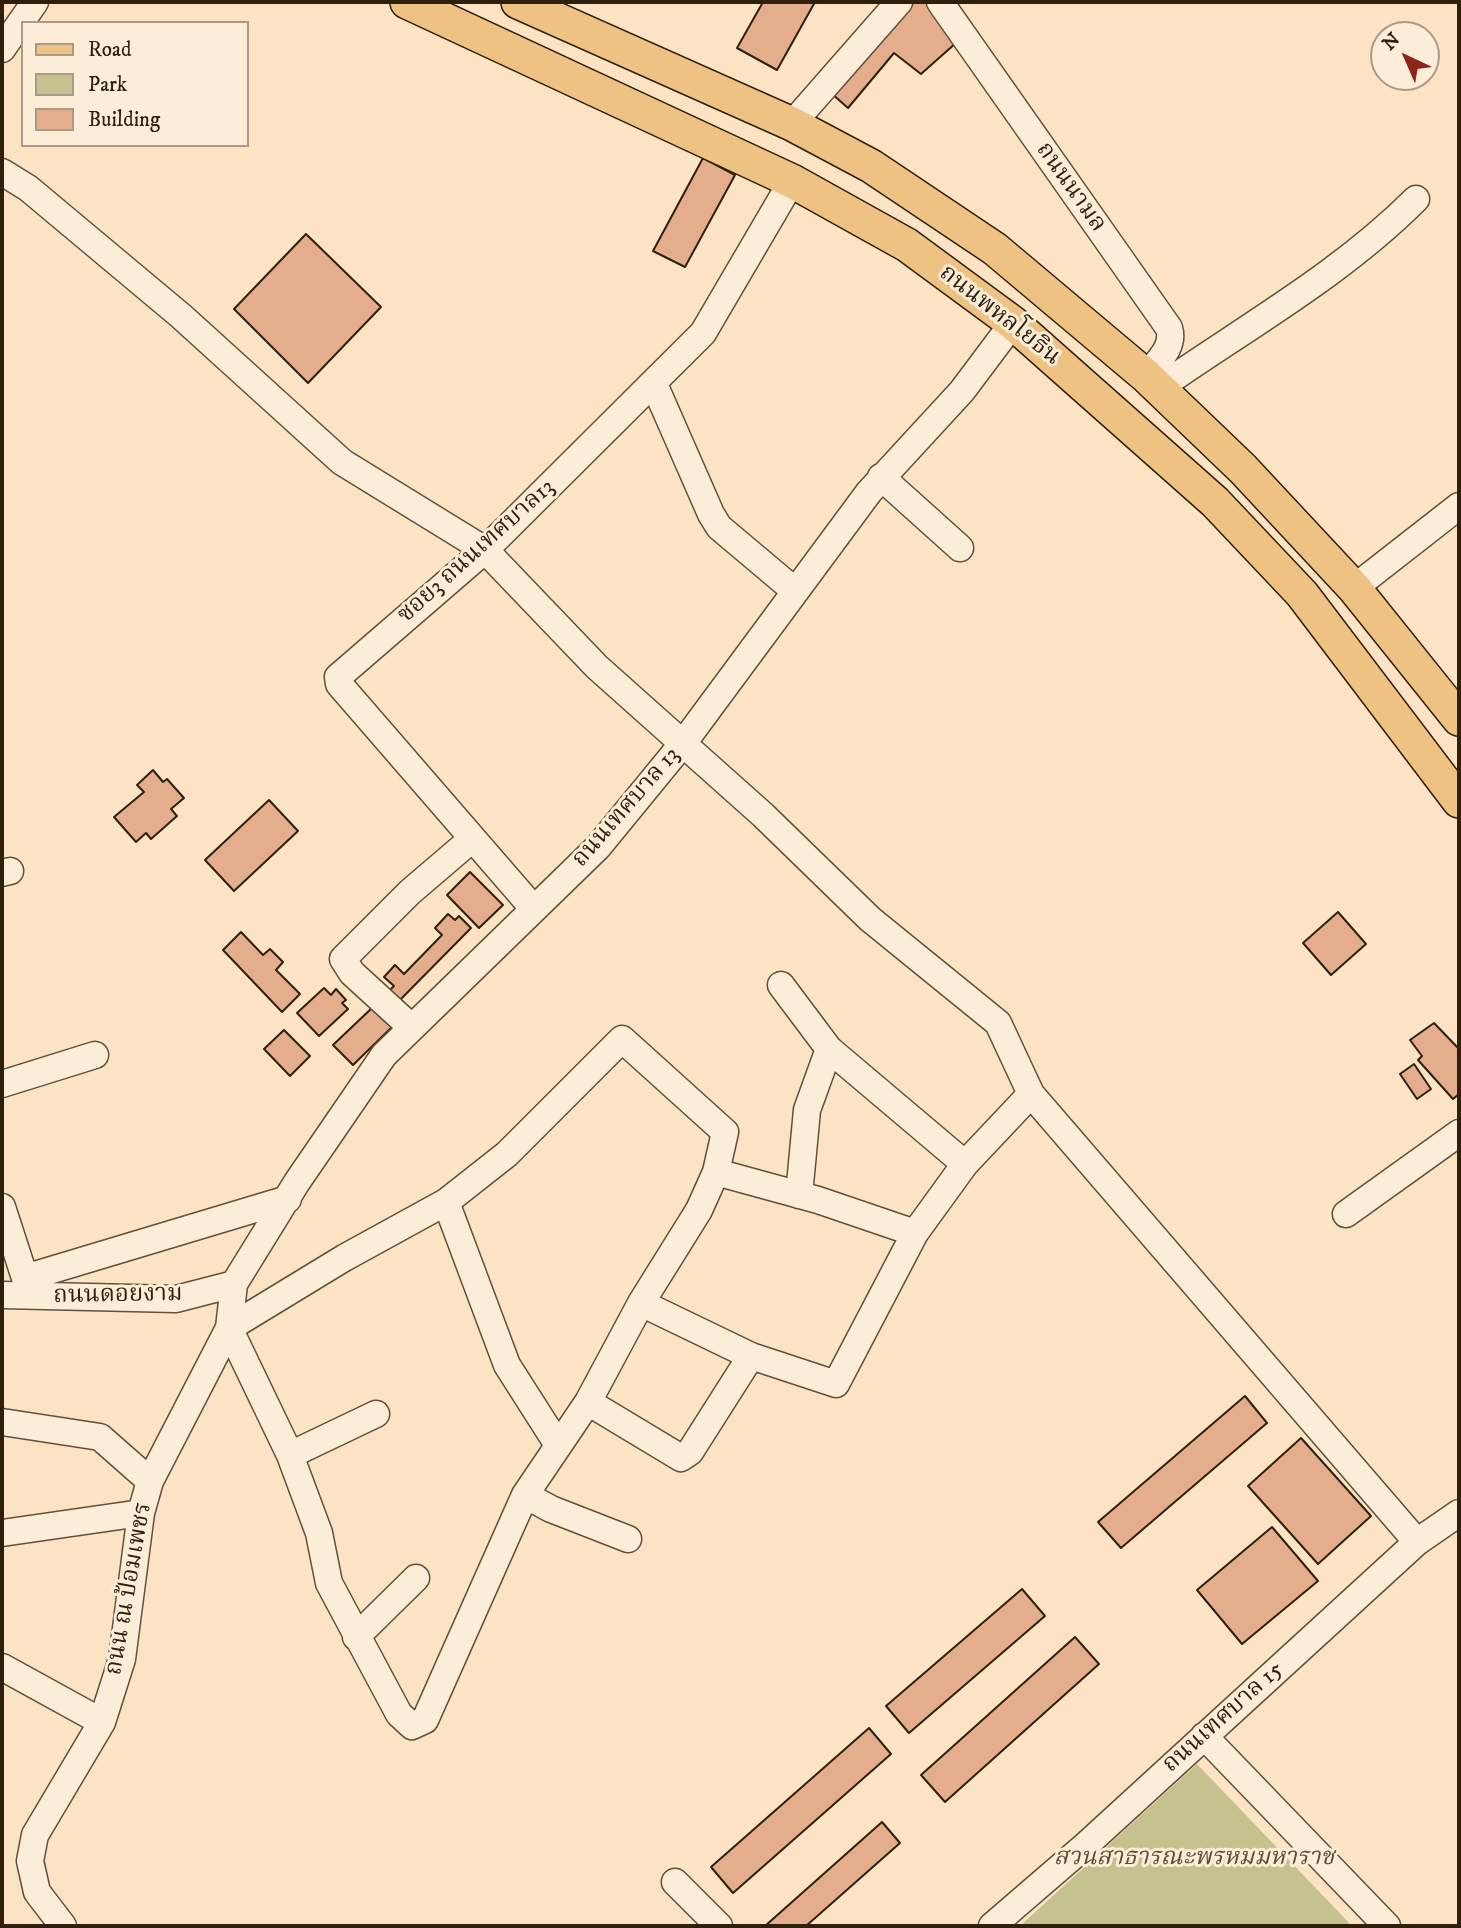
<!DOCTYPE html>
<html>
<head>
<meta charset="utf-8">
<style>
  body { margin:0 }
  #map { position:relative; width:1461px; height:1928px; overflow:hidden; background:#fbe3c3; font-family:"IM FELL DW Pica",serif }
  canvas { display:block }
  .frame { position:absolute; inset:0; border:4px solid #2f1f0d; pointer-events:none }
  .legend { position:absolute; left:21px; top:21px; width:228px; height:126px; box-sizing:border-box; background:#fcedd8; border:2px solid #aa9b87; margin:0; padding:9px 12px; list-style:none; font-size:21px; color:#2f1f0d }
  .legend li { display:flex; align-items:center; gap:14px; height:35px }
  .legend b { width:35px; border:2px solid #aa9b87 }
  .north { position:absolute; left:1370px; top:21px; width:70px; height:70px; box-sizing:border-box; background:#fcedd8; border:2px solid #aa9b87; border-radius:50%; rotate:316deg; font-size:19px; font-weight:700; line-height:28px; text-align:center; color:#2f1f0d }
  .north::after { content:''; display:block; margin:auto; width:24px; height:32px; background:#8f2418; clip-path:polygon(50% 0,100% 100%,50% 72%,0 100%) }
</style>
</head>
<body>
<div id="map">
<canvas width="1461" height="1928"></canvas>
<div class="frame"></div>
<ul class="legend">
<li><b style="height:9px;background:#eec282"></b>Road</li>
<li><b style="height:19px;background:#c5c28f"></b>Park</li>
<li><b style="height:19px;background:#e4ad8b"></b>Building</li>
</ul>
<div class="north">N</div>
</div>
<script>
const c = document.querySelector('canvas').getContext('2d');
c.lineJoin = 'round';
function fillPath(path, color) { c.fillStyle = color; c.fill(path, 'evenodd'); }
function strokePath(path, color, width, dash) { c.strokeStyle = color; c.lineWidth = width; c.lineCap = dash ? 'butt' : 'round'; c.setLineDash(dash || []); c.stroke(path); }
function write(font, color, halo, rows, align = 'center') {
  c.font = font + ' "IM FELL DW Pica","Noto Serif Thai",serif'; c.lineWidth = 6; c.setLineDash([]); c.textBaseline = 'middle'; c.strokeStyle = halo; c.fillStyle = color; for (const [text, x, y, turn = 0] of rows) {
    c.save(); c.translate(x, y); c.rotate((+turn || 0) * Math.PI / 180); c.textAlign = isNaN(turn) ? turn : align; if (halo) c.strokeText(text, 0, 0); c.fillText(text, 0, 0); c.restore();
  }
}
fillPath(new Path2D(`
  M 1197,1764 L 1352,1926 L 1020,1926 Z`), '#c5c28f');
const building = new Path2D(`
  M 763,2 L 815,2 L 777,70 L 737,48 Z
  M 914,2 L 932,2 L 957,42 L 921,74 L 894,53 L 848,108 L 831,93 Z
  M 703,158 L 735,175 L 685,267 L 653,251 Z
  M 306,234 L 381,307 L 308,383 L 234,309 Z
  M 153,770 L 163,782 L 167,779 L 184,798 L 171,809 L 177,816 L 151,839 L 146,833 L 136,842 L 114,817 L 144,792 L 137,785 Z
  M 269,800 L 298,831 L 234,891 L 205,860 Z
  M 470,872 L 503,905 L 479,928 L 447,895 Z
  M 1338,912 L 1366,944 L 1331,975 L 1303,943 Z
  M 448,914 L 455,920 L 459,916 L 471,928 L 399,1001 L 389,991 L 394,986 L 384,977 L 395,965 L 404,974 L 442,935 L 435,928 Z
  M 241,932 L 263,955 L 270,949 L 283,962 L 276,970 L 300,994 L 282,1012 L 223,950 Z
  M 324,988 L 331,995 L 336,989 L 346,1000 L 342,1003 L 348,1009 L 319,1036 L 297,1013 Z
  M 373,1007 L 392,1027 L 353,1065 L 333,1045 Z
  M 1434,1023 L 1459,1049 L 1459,1094 L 1453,1099 L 1418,1060 L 1422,1056 L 1410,1040 Z
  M 284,1030 L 310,1056 L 290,1076 L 264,1049 Z
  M 1414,1064 L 1431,1089 L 1417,1099 L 1400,1074 Z
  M 1245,1396 L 1267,1423 L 1121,1548 L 1098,1522 Z
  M 1301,1438 L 1371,1516 L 1318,1564 L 1248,1486 Z
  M 1272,1527 L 1318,1581 L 1242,1644 L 1197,1590 Z
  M 1022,1589 L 1045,1616 L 909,1733 L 886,1706 Z
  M 1075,1637 L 1099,1664 L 945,1802 L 921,1775 Z
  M 869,1728 L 891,1754 L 733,1893 L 711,1867 Z
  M 882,1822 L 900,1843 L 806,1926 L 765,1926 Z`);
fillPath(building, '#e4ad8b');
strokePath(building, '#2f1f0d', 2);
const minor = new Path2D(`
  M 940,2 L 1169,328 C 1175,347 1158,361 1146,376
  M 2,49 L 35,2
  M 792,124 L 899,2
  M 2,172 L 28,188 L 181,316 L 342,462 L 485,550 L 597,667 L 763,815 L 870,919 L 998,1023 L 1031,1094 L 1417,1542
  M 654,384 L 711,514 L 719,527 L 795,591
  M 1159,388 C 1246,327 1340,275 1416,199
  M 881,477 L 960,548
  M 1354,588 L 1459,506
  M 2,873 L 10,871
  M 533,908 L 339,684 L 338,677 L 485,550 L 703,333 L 792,181
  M 781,985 L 829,1049 L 965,1164
  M 411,1027 L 352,973 L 343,959 L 410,892 L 472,839
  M 622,1039 L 725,1132 L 716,1172 L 699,1210 L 641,1303 L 588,1402 L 525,1495 L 425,1720 L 412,1726 L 399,1714 L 329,1583 L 319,1533 L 290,1455 L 229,1328 L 344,1258 L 446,1202 L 507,1154 Z
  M 2,1084 L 95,1055
  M 716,1172 L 818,1200 L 915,1233
  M 799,1195 L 807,1110 L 829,1049
  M 446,1202 L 507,1365 L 558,1445
  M 2,1207 L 25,1278 L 288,1199
  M 1346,1214 L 1459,1133
  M 2,1295 L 176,1299 L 234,1284
  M 641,1303 L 751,1356 L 836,1384 L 915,1233 L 965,1164 L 1031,1094
  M 588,1402 L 681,1458 L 690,1452 L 751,1356
  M 2,1422 L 100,1437 L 150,1481
  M 290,1455 L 376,1414
  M 525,1495 L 551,1509 L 628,1539
  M 2,1533 L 141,1513
  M 356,1637 L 416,1578
  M 2,1667 L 102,1722
  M 1204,1736 L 1387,1926
  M 675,1882 L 719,1926
  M 63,1926 L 37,1892 L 30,1861 L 35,1835 L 102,1722 L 122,1659 L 141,1513 L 150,1481 L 229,1328 L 234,1284 L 297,1182 L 384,1055 L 598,847 L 684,742 L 869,492 L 962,391 L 1013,323
  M 992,1926 L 1086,1845 L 1417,1542 L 1459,1513`);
const major = new Path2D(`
  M 407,2 L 792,181 L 907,245 L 1013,323 L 1215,502 L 1302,594 L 1459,801
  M 518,2 L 792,124 L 871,166 L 995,249 L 1146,376 L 1243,469 L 1354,588 L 1459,719`);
strokePath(minor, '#62503a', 29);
strokePath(major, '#2f1f0d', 36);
strokePath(minor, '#fcedd8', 26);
strokePath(major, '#eec282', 33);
write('24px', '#2f1f0d', '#fcedd8', [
  ["ถนนนามล",1070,188,55],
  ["ถนนพหลโยธิน",999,316,38],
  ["ซอย3 ถนนเทศบาล13",477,552,-42],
  ["ถนนเทศบาล 13",627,808,-49],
  ["ถนนดอยงาม",118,1296,-1],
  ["ถนน ณ ป้อมเพชร",130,1589,-80],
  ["ถนนเทศบาล 15",1224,1718,-42]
]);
write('italic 24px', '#5c5034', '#fcedd8', [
  ["สวนสาธารณะพรหมมหาราช",1194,1859]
]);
</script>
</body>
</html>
